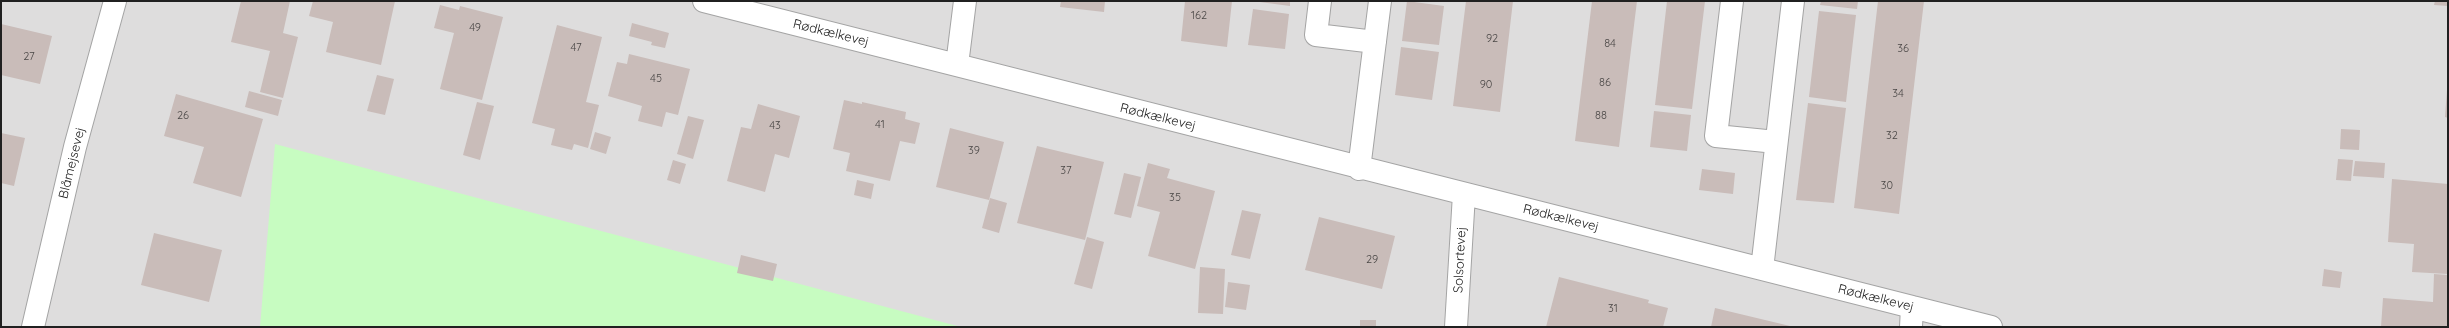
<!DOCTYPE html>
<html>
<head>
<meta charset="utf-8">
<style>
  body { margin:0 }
  #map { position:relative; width:2449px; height:328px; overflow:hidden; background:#f1ebe6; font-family:Quicksand,sans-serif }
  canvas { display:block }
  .frame { position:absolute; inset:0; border:2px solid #202020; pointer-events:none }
</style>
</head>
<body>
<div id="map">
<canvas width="2449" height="328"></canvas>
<div class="frame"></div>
</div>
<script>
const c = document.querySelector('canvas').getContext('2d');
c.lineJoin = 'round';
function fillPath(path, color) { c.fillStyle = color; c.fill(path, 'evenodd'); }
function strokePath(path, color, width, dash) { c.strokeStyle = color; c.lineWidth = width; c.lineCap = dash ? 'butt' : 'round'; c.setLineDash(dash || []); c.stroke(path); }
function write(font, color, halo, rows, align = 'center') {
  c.font = font + ' Quicksand,sans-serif'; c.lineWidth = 3; c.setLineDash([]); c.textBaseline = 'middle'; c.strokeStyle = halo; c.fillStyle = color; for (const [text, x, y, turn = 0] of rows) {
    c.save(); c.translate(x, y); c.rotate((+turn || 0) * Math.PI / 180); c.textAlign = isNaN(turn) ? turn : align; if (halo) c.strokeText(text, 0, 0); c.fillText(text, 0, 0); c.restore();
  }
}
fillPath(new Path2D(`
  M 1,1 L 2448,1 L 2448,327 L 1,327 Z`), '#dedddd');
fillPath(new Path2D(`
  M 275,144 L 961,327 L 260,327 Z`), '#c7fcc1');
fillPath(new Path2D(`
  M 241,1 L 290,1 L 283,33 L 298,37 L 283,98 L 260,92 L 270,51 L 231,42 Z
  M 313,1 L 395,1 L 381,65 L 326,52 L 333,22 L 309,16 Z
  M 1061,1 L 1105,1 L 1104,12 L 1060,7 Z
  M 1185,1 L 1232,1 L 1227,47 L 1181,41 Z
  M 1252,1 L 1290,1 L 1290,6 Z
  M 1407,1 L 1444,6 L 1439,45 L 1402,41 Z
  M 1466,1 L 1513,1 L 1500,112 L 1453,106 Z
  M 1592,1 L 1637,1 L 1619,147 L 1575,141 Z
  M 1667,1 L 1705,1 L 1692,109 L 1655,105 Z
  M 1821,1 L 1858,1 L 1857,9 L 1820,5 Z
  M 1878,1 L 1924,1 L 1899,214 L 1854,208 Z
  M 2435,1 L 2448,1 L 2448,6 L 2434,5 Z
  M 440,5 L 459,10 L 460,6 L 503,17 L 482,100 L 440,89 L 454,33 L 434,28 Z
  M 1253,9 L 1289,14 L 1285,49 L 1248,45 Z
  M 1819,11 L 1856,15 L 1846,102 L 1809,97 Z
  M 632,23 L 669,33 L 665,48 L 651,45 L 652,42 L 629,36 Z
  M 1,24 L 52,36 L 40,84 L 1,75 Z
  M 557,25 L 602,37 L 586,102 L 599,105 L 588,148 L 574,144 L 572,150 L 551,145 L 555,129 L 532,123 Z
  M 1401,47 L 1439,52 L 1432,100 L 1395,95 Z
  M 629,54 L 690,69 L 678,115 L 666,112 L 662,127 L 638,121 L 642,106 L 608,96 L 617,62 L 627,64 Z
  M 377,75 L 394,79 L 385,115 L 367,111 Z
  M 2447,90 L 2448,90 L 2448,118 L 2445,117 Z
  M 249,91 L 282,100 L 278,116 L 245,107 Z
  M 176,94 L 263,119 L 241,197 L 193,183 L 204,147 L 164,136 Z
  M 844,100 L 862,104 L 862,102 L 906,112 L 905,119 L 920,123 L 915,144 L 900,141 L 890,181 L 846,171 L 850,153 L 833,149 Z
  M 477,102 L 494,106 L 480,160 L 463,155 Z
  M 1808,103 L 1846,108 L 1834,203 L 1796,200 Z
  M 758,104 L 800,116 L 789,158 L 775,154 L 765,192 L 727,181 L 741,127 L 751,129 Z
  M 1654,111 L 1691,115 L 1687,151 L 1650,147 Z
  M 688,116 L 704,120 L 693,159 L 677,154 Z
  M 950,128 L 1004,142 L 989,200 L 936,187 Z
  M 2341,129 L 2360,130 L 2359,150 L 2340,149 Z
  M 595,132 L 611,137 L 606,154 L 590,149 Z
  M 1,133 L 25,138 L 14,186 L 1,183 Z
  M 1037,146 L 1104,162 L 1085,240 L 1017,223 Z
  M 2338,159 L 2353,160 L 2351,181 L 2336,180 Z
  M 673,160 L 686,164 L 680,184 L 667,180 Z
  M 2355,161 L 2385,163 L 2384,178 L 2353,176 Z
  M 1148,163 L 1170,169 L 1167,178 L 1215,191 L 1195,269 L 1148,256 L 1160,212 L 1137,206 Z
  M 1702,169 L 1735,173 L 1733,194 L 1699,190 Z
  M 1124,173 L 1141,177 L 1131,218 L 1114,214 Z
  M 2392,179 L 2448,184 L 2448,274 L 2412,272 L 2414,244 L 2388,242 Z
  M 857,180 L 874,184 L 871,199 L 854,195 Z
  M 990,198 L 1007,203 L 999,233 L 982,228 Z
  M 1242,210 L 1261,214 L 1250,259 L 1231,255 Z
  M 1319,217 L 1395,236 L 1382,289 L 1305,270 Z
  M 154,233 L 222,250 L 209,302 L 141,285 Z
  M 1087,237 L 1104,242 L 1092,289 L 1074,284 Z
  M 741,255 L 777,264 L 773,281 L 737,273 Z
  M 1200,267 L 1225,269 L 1223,314 L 1198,313 Z
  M 2324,269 L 2342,272 L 2340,288 L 2322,286 Z
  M 2434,274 L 2448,275 L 2448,327 L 2381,327 L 2383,298 L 2433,302 Z
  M 1559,277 L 1649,300 L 1648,303 L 1668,308 L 1663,327 L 1546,327 Z
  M 1228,282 L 1250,285 L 1246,310 L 1225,307 Z
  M 1715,308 L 1790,326 L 1790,327 L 1711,327 Z
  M 1360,320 L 1376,320 L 1376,327 L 1360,327 Z`), '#c9bcb9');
const minor = new Path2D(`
  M 704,1 L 1991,327
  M 1320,1 L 1316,35 L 1375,42
  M 1732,1 L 1716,136 L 1776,142
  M 957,65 L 965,1
  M 1359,169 L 1380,1
  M 1762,269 L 1793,1
  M 33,327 L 75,147 L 115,1
  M 1456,327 L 1464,194
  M 1911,327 L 1912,307`);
strokePath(minor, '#a4a4a4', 24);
strokePath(minor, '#fff', 22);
write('11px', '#4a4746', null, [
  ["162",1199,16],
  ["49",475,28],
  ["92",1492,39],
  ["84",1610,44],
  ["47",576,48],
  ["36",1903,49],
  ["27",29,57],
  ["45",656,79],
  ["86",1605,83],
  ["90",1486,85],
  ["34",1898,94],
  ["26",183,116],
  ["88",1601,116],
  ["41",880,125],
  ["43",775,126],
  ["32",1892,136],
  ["39",974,151],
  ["37",1066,171],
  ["30",1887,186],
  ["35",1175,198],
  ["29",1372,260],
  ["31",1613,309]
]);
write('13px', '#202020', '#fff', [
  ["Rødkælkevej",831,33,14],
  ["Rødkælkevej",1158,117,14],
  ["Blåmejsevej",72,163,-76],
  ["Rødkælkevej",1561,218,14],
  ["Solsortevej",1460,260,-87],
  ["Rødkælkevej",1876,298,14]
]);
</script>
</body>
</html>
